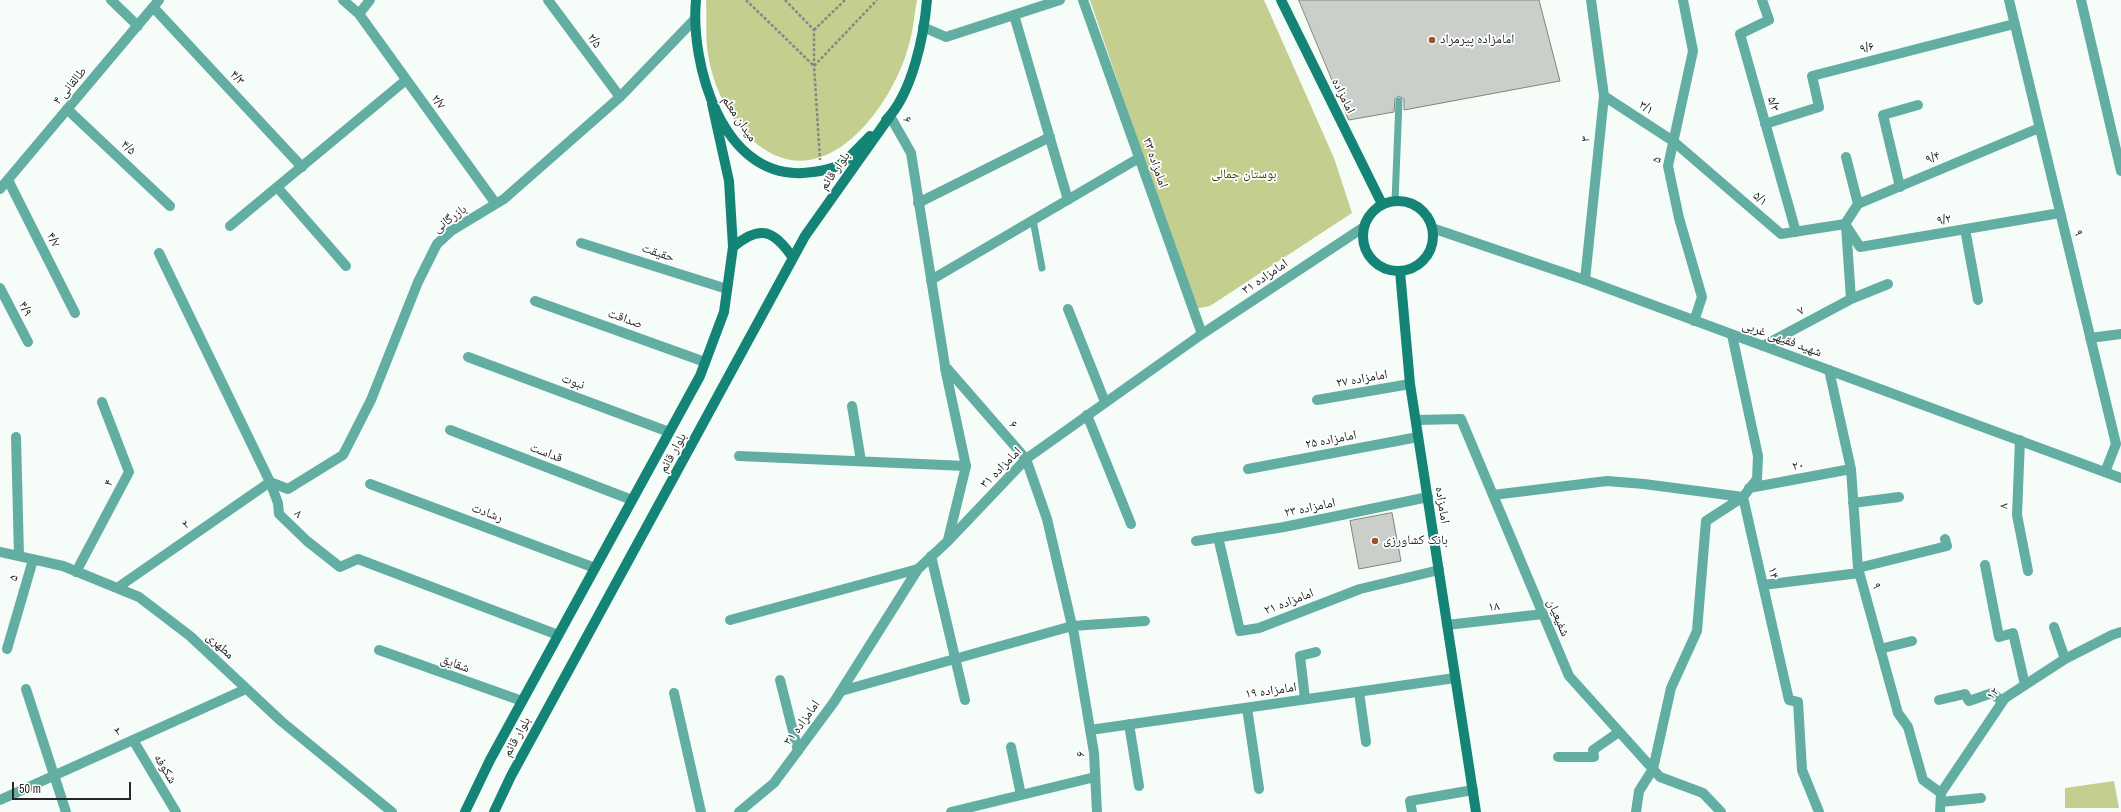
<!DOCTYPE html>
<html>
<head>
<meta charset="utf-8">
<style>
  body { margin:0 }
  #map { position:relative; width:2121px; height:812px; overflow:hidden; background:#f6fcf8; font-family:"Archivo Narrow",sans-serif }
  canvas { display:block }
  .scale { position:absolute; left:12px; top:782px; width:119px; height:18px; box-sizing:border-box; border:2px solid #252726; border-top:0; padding-left:5px; font-size:12px; line-height:14px; white-space:nowrap; color:#252726; -webkit-text-stroke:3px #fff; paint-order:stroke }
</style>
</head>
<body>
<div id="map">
<canvas width="2121" height="812"></canvas>
<div class="scale">50 m</div>
</div>
<script>
const c = document.querySelector('canvas').getContext('2d');
c.lineJoin = 'round';
function fillPath(path, color) { c.fillStyle = color; c.fill(path, 'evenodd'); }
function strokePath(path, color, width, dash) { c.strokeStyle = color; c.lineWidth = width; c.lineCap = dash ? 'butt' : 'round'; c.setLineDash(dash || []); c.stroke(path); }
function write(font, color, halo, rows, align = 'center') {
  c.font = font + ' "Archivo Narrow","Noto Naskh Arabic",sans-serif'; c.lineWidth = 3.5; c.setLineDash([]); c.textBaseline = 'middle'; c.strokeStyle = halo; c.fillStyle = color; for (const [text, x, y, turn = 0] of rows) {
    c.save(); c.translate(x, y); c.rotate((+turn || 0) * Math.PI / 180); c.textAlign = isNaN(turn) ? turn : align; if (halo) c.strokeText(text, 0, 0); c.fillText(text, 0, 0); c.restore();
  }
}
fillPath(new Path2D(`
  M 706,0 L 917,0 C 914,16 913,33 908,48 C 890,111 820,203 751,139 C 728,117 713,86 708,54 C 705,37 707,18 706,0 Z
  M 1090,0 L 1264,0 L 1334,158 L 1352,213 L 1210,306 L 1195,309 Z
  M 2114,781 L 2119,808 L 2065,808 L 2065,788 Z`), '#c4ce8e');
const building = new Path2D(`
  M 1299,0 L 1539,0 L 1560,81 L 1404,110 L 1404,99 L 1399,96 L 1395,99 L 1394,112 L 1349,120 Z
  M 1392,513 L 1401,561 L 1359,569 L 1350,521 Z`);
fillPath(building, '#cbcfca');
strokePath(building, '#80837e', 1);
strokePath(new Path2D(`
  M 746,0 L 814,66 L 877,0
  M 785,0 L 814,30 L 814,66 L 820,160
  M 814,30 L 845,0`), '#848885', 2.5, [3, 2]);
strokePath(new Path2D(`
  M 1395,201 L 1399,101
  M 1033,220 L 1042,268`), '#62aea2', 7);
strokePath(new Path2D(`
  M 111,0 L 138,26
  M 343,0 L 359,14 L 496,204
  M 548,0 L 620,97
  M 1083,0 L 1202,334
  M 1683,0 L 1693,51 L 1668,166 L 1679,218 L 1702,297 L 1694,321
  M 1762,0 L 1769,20 L 1740,34 L 1796,232
  M 2009,0 L 2116,444 L 2105,472
  M 2081,0 L 2121,171
  M 153,7 L 302,167
  M 359,14 L 370,0
  M 1014,15 L 1068,200
  M 923,27 L 946,37 L 1060,0
  M 1604,96 L 1673,141 L 1781,234 L 1845,224
  M 67,109 L 170,206
  M 1765,124 L 1819,107 L 1812,76 L 2014,24
  M 1846,157 L 1858,204
  M 8,180 L 75,313
  M 277,187 L 346,266
  M 1900,187 L 1883,115 L 1918,105
  M 0,189 L 159,0
  M 918,203 L 1050,137
  M 1845,224 L 1860,247 L 2060,213
  M 1845,224 L 1858,204 L 2039,128
  M 230,226 L 406,80
  M 1965,229 L 1978,300
  M 581,243 L 727,289
  M 159,253 L 270,482 L 278,503 L 279,514 L 307,541 L 340,567 L 358,559 L 558,635
  M 931,280 L 1139,158
  M 1585,280 L 1604,96 L 1591,0
  M 0,288 L 28,342
  M 1851,299 L 1888,284
  M 535,301 L 705,362
  M 1068,309 L 1105,402
  M 1732,335 L 1758,456 L 1757,479 L 1743,497 L 1789,700 L 1798,702 L 1802,770 L 1819,812
  M 2090,338 L 2121,334
  M 1763,346 L 1851,299 L 1846,226
  M 468,357 L 669,432
  M 1829,370 L 1851,469 L 1858,568 L 1898,713 L 1908,727 L 1923,780 L 1941,793
  M 1317,400 L 1410,384
  M 852,406 L 861,461
  M 1087,415 L 1131,524
  M 1416,420 L 1461,419 L 1569,676 L 1660,777 L 1703,793 L 1721,812
  M 450,430 L 632,500
  M 16,437 L 19,556
  M 2020,440 L 2017,515 L 2028,571
  M 739,456 L 966,466
  M 1248,469 L 1418,437
  M 270,482 L 288,489 L 343,455 L 371,400 L 418,282 L 437,244 L 451,231 L 504,199 L 620,97 L 694,20
  M 370,484 L 595,568
  M 1749,488 L 1851,469
  M 1493,495 L 1607,481 L 1644,484 L 1743,497
  M 1853,503 L 1899,497
  M 1218,537 L 1240,631 L 1259,628 L 1360,589 L 1439,570
  M 1196,541 L 1284,527 L 1428,497
  M 0,552 L 63,566 L 139,597 L 190,636 L 281,721 L 392,812
  M 931,556 L 965,700
  M 1985,565 L 1999,637 L 2013,633 L 2025,685
  M 1858,568 L 1947,546 L 1945,539
  M 76,572 L 129,472 L 102,402
  M 1763,585 L 1859,573
  M 117,588 L 270,482
  M 730,620 L 918,569
  M 1447,625 L 1543,614
  M 2054,627 L 2065,659
  M 7,649 L 33,560
  M 1880,649 L 1912,641
  M 379,650 L 522,701
  M 780,680 L 798,751
  M 26,689 L 66,812
  M 841,691 L 1072,626 L 1145,621
  M 1359,692 L 1366,742
  M 674,693 L 701,812
  M 1305,699 L 1300,656 L 1316,652
  M 1939,700 L 1965,694 L 1969,701 L 1992,693 L 2002,701
  M 1247,708 L 1259,789
  M 1129,724 L 1139,786
  M 1090,730 L 1455,678
  M 133,740 L 176,812
  M 1011,747 L 1021,795
  M 1558,757 L 1594,757 L 1593,750 L 1619,732
  M 0,800 L 246,689
  M 1941,802 L 1981,798
  M 951,812 L 1095,777
  M 1412,812 L 1410,801 L 1473,790
  M 1636,812 L 1639,791 L 1653,769 L 1671,688 L 1697,631 L 1706,521 L 1743,497
  M 1940,812 L 1941,793 L 2005,698 L 2065,659 L 2112,635 L 2121,632`), '#62aea2', 10);
strokePath(new Path2D(`
  M 890,116 L 911,153 L 945,366 L 1026,459 L 1047,519 L 1074,634 L 1094,753 L 1097,812
  M 1432,228 L 1585,280 L 2121,478
  M 945,368 L 966,466 L 948,540
  M 739,812 L 774,783 L 834,702 L 918,569 L 948,541 L 1026,459 L 1202,334 L 1364,227`), '#62aea2', 10);
strokePath(new Path2D(`
  M 696,0 C 690,64 722,178 803,173 C 816,172 834,170 844,162 C 853,154 862,144 870,136
  M 1281,0 L 1382,204
  M 886,120 C 912,94 924,36 927,0
  M1363 236a35 35 0 1 1 70 0a35 35 0 1 1-70 0Z
  M 733,247 C 760,224 774,230 793,258
  M 1400,271 L 1410,384 L 1476,812
  M 465,812 L 490,760 L 700,376 L 724,312 L 733,247 L 729,181 L 712,104
  M 494,812 L 511,776 L 805,236 L 890,116`), '#148477', 10);
for (const [x, y, r, color] of [
  [1432,40,4,"#9a532b"],
  [1375,541,4,"#9a532b"]
]) { const dot = new Path2D(); dot.arc(x, y, r, 0, 2 * Math.PI); c.fillStyle = color; c.fill(dot); strokePath(dot, '#fff', 1.5); }
write('13px', '#252726', '#fff', [
  ["امامزاده پیرمراد",1440,40],
  ["بانک کشاورزی",1383,541]
], 'left');
write('13px', '#252726', '#fff', [
  ["۲/۵",594,41,54],
  ["۹/۶",1867,48,-14],
  ["۴/۳",237,78,47],
  ["طالقانی ۴",70,86,-50],
  ["امامزاده",1343,96,64],
  ["۲/۷",438,102,54],
  ["۵/۳",1773,104,74],
  ["۳/۱",1646,108,33],
  ["میدان معلم",739,119,56],
  ["۶",907,120,60],
  ["۳",1586,139,-84],
  ["۴/۵",128,148,43],
  ["۹/۴",1933,158,-23],
  ["۵",1657,160,-84],
  ["امامزاده ۳۳",1155,163,71],
  ["بلوار قائم",835,171,-55],
  ["۵/۱",1760,199,41],
  ["بازرگانی",450,219,-36],
  ["۹/۲",1944,220,-10],
  ["۹",2078,233,76],
  ["۴/۷",53,240,63],
  ["حقیقت",658,253,18],
  ["امامزاده ۳۱",1265,277,-34],
  ["۴/۹",25,309,63],
  ["۷",1801,311,-28],
  ["صداقت",625,319,20],
  ["شهید فقیهی غربی",1782,339,20],
  ["امامزاده ۲۷",1362,379,-10],
  ["نبوت",573,382,20],
  ["۶",1013,425,49],
  ["امامزاده ۲۵",1331,440,-11],
  ["قداست",546,453,21],
  ["بلوار قائم",673,453,-61],
  ["۲۰",1798,466,-11],
  ["امامزاده ۳۱",1001,468,-45],
  ["۴",109,483,-62],
  ["امامزاده",1442,505,81],
  ["۸",2004,506,-88],
  ["امامزاده ۲۳",1310,508,-12],
  ["رشادت",487,513,20],
  ["۸",298,514,44],
  ["۲",186,525,-35],
  ["۱۴",1773,573,77],
  ["۵",14,578,-74],
  ["۹",1876,586,75],
  ["امامزاده ۲۱",1289,602,-21],
  ["۱۸",1494,607,-6],
  ["شفیعیان",1558,618,67],
  ["مطهری",220,646,43],
  ["شقایق",455,664,20],
  ["امامزاده ۱۹",1271,691,-8],
  ["۱۲",1993,694,-49],
  ["امامزاده ۳۱",802,723,-54],
  ["۳",118,732,-24],
  ["بلوار قائم",517,737,-61],
  ["۶",1081,754,-96],
  ["شکوفه",165,769,59]
]);
write('13px', '#434902', '#fff', [
  ["بوستان جمالی",1244,175]
]);
</script>
</body>
</html>
